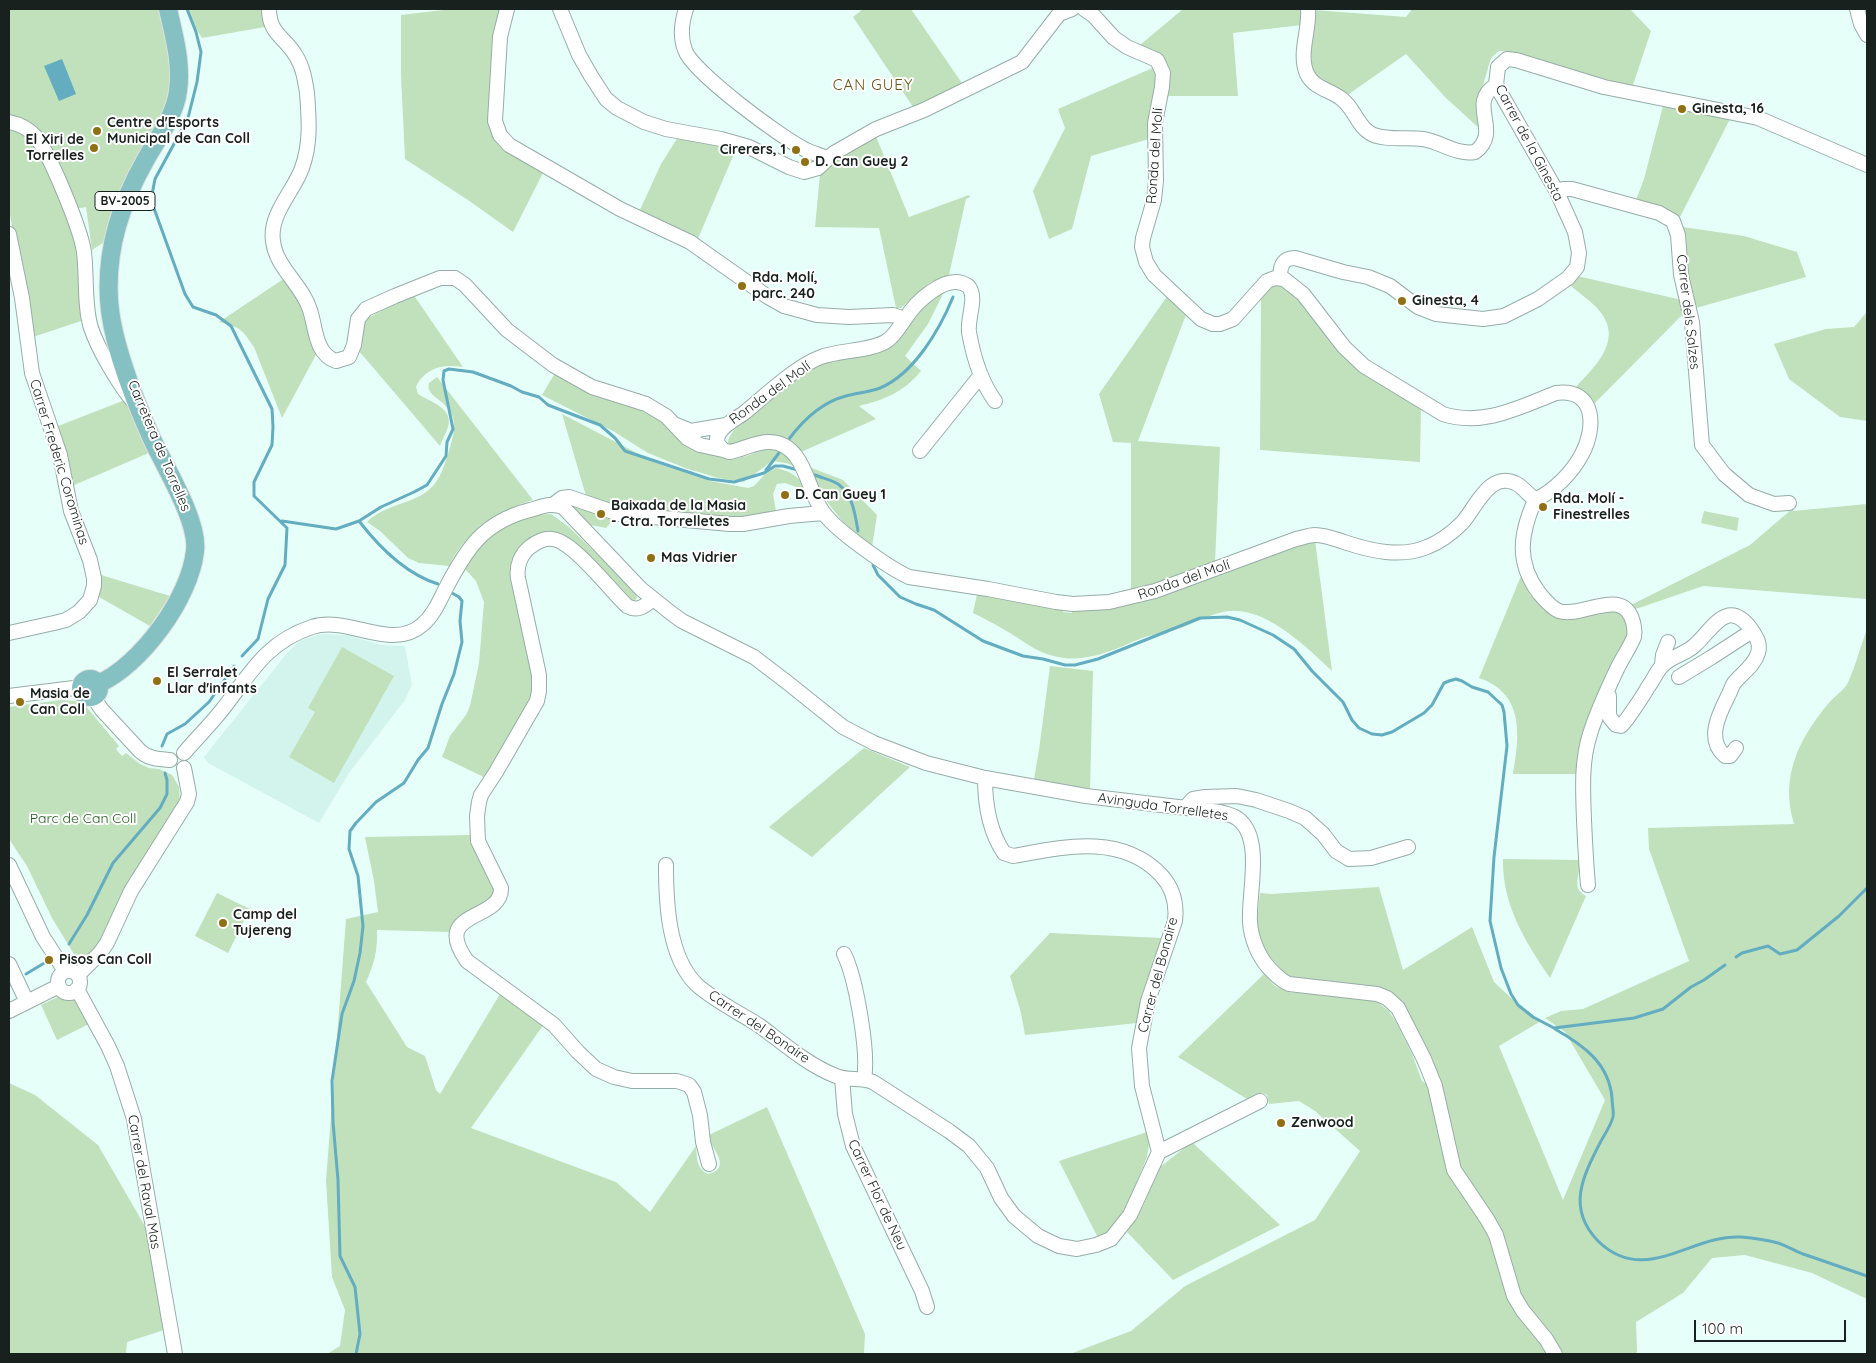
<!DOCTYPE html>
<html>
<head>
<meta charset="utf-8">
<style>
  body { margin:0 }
  #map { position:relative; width:1876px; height:1363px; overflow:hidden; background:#e7fff9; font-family:Quicksand,sans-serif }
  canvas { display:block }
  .frame { position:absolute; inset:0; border:10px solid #19211f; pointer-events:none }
  .scale { position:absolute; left:1694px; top:1320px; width:152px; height:22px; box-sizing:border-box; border:2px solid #19211f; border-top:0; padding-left:6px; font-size:15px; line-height:18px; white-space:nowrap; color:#19211f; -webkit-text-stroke:4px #fff; paint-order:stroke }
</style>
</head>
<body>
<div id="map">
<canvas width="1876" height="1363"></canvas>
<div class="frame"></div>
<div class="scale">100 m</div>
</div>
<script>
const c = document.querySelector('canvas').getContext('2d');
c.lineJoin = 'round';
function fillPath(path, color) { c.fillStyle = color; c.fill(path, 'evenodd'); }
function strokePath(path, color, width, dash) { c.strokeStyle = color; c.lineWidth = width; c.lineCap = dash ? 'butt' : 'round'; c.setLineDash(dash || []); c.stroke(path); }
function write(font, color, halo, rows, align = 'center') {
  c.font = font + ' Quicksand,sans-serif'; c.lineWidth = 4; c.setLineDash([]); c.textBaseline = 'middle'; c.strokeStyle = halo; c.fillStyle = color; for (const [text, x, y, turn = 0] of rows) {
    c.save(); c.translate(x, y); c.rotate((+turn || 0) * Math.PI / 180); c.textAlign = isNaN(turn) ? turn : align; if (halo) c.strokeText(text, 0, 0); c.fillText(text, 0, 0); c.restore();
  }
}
fillPath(new Path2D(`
  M 321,634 L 348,635 L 381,645 L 405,646 L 412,685 L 405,700 L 349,773 L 319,823 L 208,763 L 204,757 L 287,653 L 301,640 Z`), '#d3f4ec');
fillPath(new Path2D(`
  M 9,9 L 162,9 L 170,45 L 171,97 L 106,241 L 92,250 L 86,207 L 75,209 L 49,146 L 9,116 Z
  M 188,9 L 263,9 L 265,27 L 202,38 L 195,27 Z
  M 452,9 L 500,9 L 492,45 L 490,118 L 544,171 L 513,232 L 468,200 L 405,159 L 401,75 L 401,15 Z
  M 863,9 L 911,9 L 964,86 L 913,107 L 853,17 Z
  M 1183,9 L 1303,9 L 1302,25 L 1233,33 L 1238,96 L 1167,96 C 1168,63 1171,59 1140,45 Z
  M 1412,9 L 1630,9 L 1651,31 L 1632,88 L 1540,62 L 1523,55 L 1507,51 L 1499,51 L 1491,58 L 1479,99 L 1481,130 L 1445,97 L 1406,54 L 1346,96 L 1315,77 C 1308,55 1312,33 1314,10 L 1406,17 Z
  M 1155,67 L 1157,75 L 1149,139 L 1091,156 L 1072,229 L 1049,239 L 1033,191 L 1065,128 L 1058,109 Z
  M 1663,106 L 1730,119 L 1679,219 C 1671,205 1651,204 1636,200 L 1644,179 Z
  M 9,129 L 25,136 L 39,153 L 73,230 L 80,267 L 81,321 L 33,337 L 9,210 Z
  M 875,134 L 909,217 L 969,195 L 970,197 L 966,199 L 949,275 L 929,283 L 901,308 L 896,308 L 879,228 L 815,227 L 820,174 L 839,156 Z
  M 678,137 L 736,149 L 697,241 L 639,212 L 661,164 Z
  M 1683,227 L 1744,236 L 1797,252 L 1806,277 L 1696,308 L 1688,278 L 1686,235 Z
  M 1577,276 L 1682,300 L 1685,312 L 1593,405 L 1575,388 C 1593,368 1622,343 1602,314 C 1594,303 1580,294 1570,285 Z
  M 285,278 L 299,297 L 318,351 L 282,418 L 254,347 C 241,328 241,328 219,322 Z
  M 1276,284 L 1291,290 L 1348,357 L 1421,404 L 1420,462 L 1260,450 L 1261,297 L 1271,286 Z
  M 944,292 L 928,324 L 905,356 L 921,371 C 904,392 884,400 859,406 L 876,419 L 801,452 C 791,444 782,435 768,436 L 732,446 L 728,443 C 728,424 797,378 813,366 L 821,363 L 880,352 L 891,347 L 928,302 Z
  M 413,294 L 463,367 C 443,364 425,368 416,387 L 418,394 C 430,402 454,408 448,427 C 446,433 442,440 440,446 L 359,351 L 363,326 L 368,318 Z
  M 1168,295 L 1187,312 L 1138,441 L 1220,447 L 1215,563 L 1131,591 L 1131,443 L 1113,442 L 1099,394 Z
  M 1867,312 L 1867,421 L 1840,417 L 1789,379 L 1774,344 L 1826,329 L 1854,327 Z
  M 555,373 L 652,413 L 706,453 L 723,458 L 724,457 C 758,464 767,429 797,467 L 786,463 L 772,461 L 744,482 L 718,478 L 685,468 L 648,453 L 613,431 L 542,395 Z
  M 437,377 L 533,500 C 496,512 467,530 449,566 L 419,563 L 408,558 L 380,531 L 367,522 C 377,512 387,509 400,504 C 439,492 441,477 452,440 C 464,399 424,402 429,383 Z
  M 125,400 L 151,452 L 72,486 L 58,426 Z
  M 562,414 L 656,463 L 710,481 L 748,488 L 754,486 L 766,473 L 776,468 C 789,471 801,476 804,490 L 785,483 L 777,484 L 773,494 L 776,511 L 753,517 L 735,519 L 623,508 L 586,496 Z
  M 809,467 L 843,480 L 877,515 L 872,547 C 841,523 824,503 809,467 Z
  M 571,503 L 613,520 L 606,528 L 590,525 L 570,505 Z
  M 1867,504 L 1867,599 L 1703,586 L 1642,607 L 1635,609 L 1631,605 L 1750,545 L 1792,509 L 1793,511 Z
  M 1704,511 L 1739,518 L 1737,531 L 1701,523 Z
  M 551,514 L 569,527 L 636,592 L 637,598 L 635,601 L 631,601 L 566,538 L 517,556 L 533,676 L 532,697 L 486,778 L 442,757 L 450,736 L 466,715 L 470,706 L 479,663 L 484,602 L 476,581 L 465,569 C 469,561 473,552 480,545 C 499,526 525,515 551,514 Z
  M 1315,540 L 1332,671 C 1306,647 1263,603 1223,612 C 1209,615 1195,623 1181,628 C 1166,633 1151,634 1137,640 C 1114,650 1090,661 1064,658 C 1038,654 1031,646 1010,633 C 998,626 986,619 973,613 L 977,594 L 1063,609 L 1063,612 L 1072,613 L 1073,610 L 1105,609 Z
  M 101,575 L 170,596 L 150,626 L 99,597 Z
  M 1521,576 L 1530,595 L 1549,611 L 1613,610 L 1626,617 L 1628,635 L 1579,774 L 1513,774 C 1520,735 1524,693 1479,678 Z
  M 1867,629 L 1867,1299 L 1812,1273 L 1745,1255 L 1712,1258 L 1683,1293 L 1636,1322 L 1637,1351 L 1636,1354 L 1070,1354 L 1131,1331 L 1185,1286 L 1315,1220 L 1360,1151 L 1315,1111 L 1299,1101 L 1269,1104 L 1267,1095 C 1259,1090 1254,1095 1247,1099 L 1178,1057 L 1264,974 L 1275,986 L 1288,992 L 1373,1000 L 1380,1004 L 1389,1011 L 1396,1022 L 1412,1054 L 1422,1081 L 1427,1084 L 1438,1081 L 1386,992 L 1367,985 L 1302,980 L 1287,975 L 1268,955 L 1260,939 L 1257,922 L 1260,893 L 1272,894 L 1379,887 L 1403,970 L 1472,927 L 1494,982 L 1526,1012 L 1541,1021 L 1499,1046 L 1563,1200 L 1605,1100 L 1565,1032 L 1545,1018 L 1561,1011 L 1583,1009 L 1689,961 L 1649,849 L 1648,828 L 1794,824 C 1780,777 1798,741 1827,705 C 1833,698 1840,693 1846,686 C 1853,675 1862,642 1867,629 Z
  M 342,647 L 394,676 L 334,783 L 289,757 L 315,712 L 308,708 Z
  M 1050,666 L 1093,671 L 1090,789 L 1034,779 L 1039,750 Z
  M 60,700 L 75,701 L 84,704 L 119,746 L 116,749 L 122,756 L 126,753 L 140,764 L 149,768 L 159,769 L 172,775 L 179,787 L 180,802 L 130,880 L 101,942 L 94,952 L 80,964 L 52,918 L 27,866 L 9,839 L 9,707 Z
  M 864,748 L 910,767 L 812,857 L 769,827 Z
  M 472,835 L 495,890 L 494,896 L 450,932 L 377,930 C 378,949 374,965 366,982 L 407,1047 L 425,1056 L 436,1090 L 440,1094 L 500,994 L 544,1024 L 471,1128 L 616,1182 L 650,1212 L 696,1146 C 697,1157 696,1169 708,1174 C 733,1168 712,1149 707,1136 L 767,1107 L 865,1334 L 864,1354 L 327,1354 L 340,1346 L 345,1310 L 332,1277 L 326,1181 L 346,919 L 378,912 L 374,881 L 365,837 Z
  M 1503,859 L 1581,860 C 1580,873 1571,889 1586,896 L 1550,978 C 1525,941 1502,905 1503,859 Z
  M 217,893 L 250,909 L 228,953 L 195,936 Z
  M 1050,933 L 1163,938 L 1147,981 L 1137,1023 L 1025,1035 L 1021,1013 L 1010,976 Z
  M 62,995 L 76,999 L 91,1023 L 57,1040 L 41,1005 Z
  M 9,1083 L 35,1095 L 98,1145 L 146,1228 L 164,1330 L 127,1342 L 126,1354 L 9,1354 Z
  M 1147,1132 L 1149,1144 L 1147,1157 L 1126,1209 L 1108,1233 L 1098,1238 L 1059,1161 Z
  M 1192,1142 L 1280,1225 L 1173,1280 L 1127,1232 L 1143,1206 L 1160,1167 Z`), '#c1e1bd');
fillPath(new Path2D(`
  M 62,59 L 76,94 L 59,101 L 44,66 Z`), '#64adc0');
strokePath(new Path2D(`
  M 187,9 L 196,32 L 201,52 L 197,82 L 188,118 L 155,179 L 151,200 L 185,294 L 193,307 L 216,315 L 231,326 L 272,409 L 273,427 L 272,445 L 254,482 L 254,496 L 287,528 L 285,565 L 268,599 L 258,639 L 242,656
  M 789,439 C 804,419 822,402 846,396 C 857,393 869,392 880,388 C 914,374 940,329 953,297
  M 766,470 L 779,453
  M 815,475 C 822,478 832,480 838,484 C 853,495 855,514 858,531
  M 282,521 L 336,529 L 359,521 C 379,547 406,574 438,584
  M 359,521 L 381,507 L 414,492 L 427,485 L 446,456 L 447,442 L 453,429 L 443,380 L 444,371 L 449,369 L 473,372 L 511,386 L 522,392 L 539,397 L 548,405 L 600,425 L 615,438 L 625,451 L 709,479 L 734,482 L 764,473 L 775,466 L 783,466 L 798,470
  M 873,565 L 878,575 L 900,597 L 916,604 L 934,610 L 983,641 L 1023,656 L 1043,659 L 1065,665 L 1075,665 L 1098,659 L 1200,618 L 1227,617 L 1240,620 L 1273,635 L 1294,649 L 1312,671 L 1343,702 L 1352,720 L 1359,728 L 1372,734 L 1382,735 L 1392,732 L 1424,713 L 1432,705 L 1444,683 L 1449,681 L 1456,679 L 1462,681 L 1472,687 L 1488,692 L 1502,705 L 1504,712 L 1507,746 L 1494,857 L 1490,921 L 1501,968 L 1511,994 L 1518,1005 L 1533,1017 L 1554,1028 L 1634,1018 L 1663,1009 L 1691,987 L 1704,980 L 1725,965
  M 162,746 L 167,734 L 185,724 L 209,702 L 234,666
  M 69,944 L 87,915 L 113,863 L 160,808 L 167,794 L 167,780 L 165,773
  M 1736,957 L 1742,953 L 1768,946 L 1780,954 L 1797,950 L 1839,916 L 1867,888
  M 26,974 L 46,962
  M 9,985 L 11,984
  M 1555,1029 C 1583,1045 1609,1063 1612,1098 C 1612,1104 1614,1112 1613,1117 C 1611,1125 1605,1134 1601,1141 C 1583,1176 1566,1208 1598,1241 C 1645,1287 1691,1234 1741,1237 C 1753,1238 1767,1240 1778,1243 C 1787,1246 1795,1251 1803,1254 C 1824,1261 1846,1269 1867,1276
  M 356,1354 L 360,1334 L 355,1287 L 340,1256 L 338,1180 L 333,1122 L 332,1081 L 342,1014 L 354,981 L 360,953 L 363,926 L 358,876 L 349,849 L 350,831 L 356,823 L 376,802 L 404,783 L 418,760 L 428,748 L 442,704 L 454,674 L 462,642 L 460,621 L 462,601 L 459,597 L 452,593`), '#64adc0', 3);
const minor = new Path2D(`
  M 269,9 C 269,34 285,37 296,56 C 303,67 305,80 307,93 C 309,119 311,143 302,168 C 294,191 269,214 273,241 C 276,268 302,284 310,310 C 316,328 315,354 336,361 L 349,357 L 354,345 L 358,319 L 366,309 L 395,296 L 440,278 L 455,278 L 465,285 L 507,330 L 553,365 L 592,387 L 646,404 L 666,416 L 687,438 L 700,445 L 723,450
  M 507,9 L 500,37 L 495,121 L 500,135 L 509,145 L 620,209 L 690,242 L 768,297 L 784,306 L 817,315 L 849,317 L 893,315 L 905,319 C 900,326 895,335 888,340 C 874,351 839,350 821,357 C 796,366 765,396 744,413 C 736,419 725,424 720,432 C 713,441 720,450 729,452 C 742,450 757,441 770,442 C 805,443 807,491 823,512 C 835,530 889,568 909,577 L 988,589 L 1056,602 L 1073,604 L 1109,602 L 1155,591 L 1296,539 C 1302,538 1309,535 1315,535 C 1325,535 1335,539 1344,542 C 1371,551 1401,558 1427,547 C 1440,542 1452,533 1462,523 C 1475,509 1489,471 1515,483 C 1522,486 1529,495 1535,500
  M 560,9 L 579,55 L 591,76 L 606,99 L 617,108 L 644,122 L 666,129 L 721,139 L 749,147 L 789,167 L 804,172 L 818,168 L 834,153 L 876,129 L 924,110 L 1022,62 L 1059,14 L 1072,9
  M 686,9 C 682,21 680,37 685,50 C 692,72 783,139 806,150 C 813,153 820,155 827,158
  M 1084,9 L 1094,16 L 1114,38 L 1127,47 L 1157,60 L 1163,73 L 1162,87 L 1155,123 L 1156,181 L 1154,200 L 1143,238 L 1142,247 L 1146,262 L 1154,275 L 1201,319 L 1213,324 L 1220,324 L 1233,319 L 1267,281 L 1275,278 L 1284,279 L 1303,294 L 1344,347 L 1364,366 L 1443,414 C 1483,427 1520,407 1556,393 C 1596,388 1596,428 1582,454 C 1572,473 1554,491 1535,500
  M 1308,9 C 1310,30 1298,53 1307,74 C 1314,89 1332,90 1343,100 C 1354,109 1358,126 1370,133 C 1382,141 1408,137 1423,139 C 1442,142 1455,155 1475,152 C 1503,131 1466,104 1496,85
  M 1857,9 L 1861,24 L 1867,35
  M 9,122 C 19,124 28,128 35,136 C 49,151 81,230 84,252 C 87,275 84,306 91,328 C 98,349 118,383 132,400
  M 1557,192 L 1563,189 L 1572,189 L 1659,213 L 1673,221 L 1678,235 L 1681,275 L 1692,322 L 1702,445 L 1724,474 L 1749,495 L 1774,504 L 1789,503
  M 9,234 L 22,298 L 32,373 L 60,455 L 71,511 L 90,560 L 94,578 L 94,586 L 90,600 L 79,612 L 66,620 L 54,623 L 9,633
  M 1280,278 C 1280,267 1282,258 1295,258 L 1343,272 L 1368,277 L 1390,286 L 1418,307 L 1436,314 L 1483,319 L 1504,316 L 1538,299 L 1568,278 L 1577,267 L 1579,253 L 1575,232 L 1557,192 L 1496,85 L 1498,67 L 1507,59 L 1516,60 L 1604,87 L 1758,118 L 1867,165
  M 905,319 C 915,303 947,271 968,286 C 978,297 967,318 969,332 C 973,355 981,382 995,401
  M 676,425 L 691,431 L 726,425
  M 920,451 L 981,375
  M 1535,500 C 1520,534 1516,562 1539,593 C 1544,599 1551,608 1559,611 C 1582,619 1623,585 1633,622 C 1634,626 1635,632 1634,637 C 1630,647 1623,657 1618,667 C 1608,688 1597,711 1590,734 C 1581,762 1583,791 1584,820 C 1585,842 1586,863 1588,885
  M 554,504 L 562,498 L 569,497 L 619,514 L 730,524 L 743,524 L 789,516 L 823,513
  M 653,599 C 645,606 638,612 627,606 C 611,591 572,540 552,539 C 545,538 536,542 530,547 C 521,554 516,566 518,578 L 539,675 L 539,691 L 537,701 L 496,772 L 481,795 L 479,802 L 477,816 L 478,841 L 501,888 C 502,922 430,909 467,961 L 554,1025 L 578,1052 L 596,1069 L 614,1077 L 632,1081 L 677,1081 L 689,1085 L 694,1092 L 700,1115 L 703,1142 L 709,1164
  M 1662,665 L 1663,655 L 1668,642
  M 1679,677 L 1712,657 L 1752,631
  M 9,696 L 82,687
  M 1609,696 L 1609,713 L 1610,718 L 1616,725 L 1621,726 L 1627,719 C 1634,709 1642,698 1648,687 C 1653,681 1657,670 1663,665 C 1672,656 1686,654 1695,645 C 1713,629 1727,597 1751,629 C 1756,637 1761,643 1758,653 C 1754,666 1742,673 1734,683 C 1732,686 1731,690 1729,694 C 1720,712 1705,739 1725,756 L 1730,756 L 1736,748
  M 93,697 L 102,710 L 140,751 C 149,759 158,759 170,760
  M 184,753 C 197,738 210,725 222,710 C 250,674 266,642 312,627 C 348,615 391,652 422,625 C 433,616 439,602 445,590 C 466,549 483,522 530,510 C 541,507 551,502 563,507 L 641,589 L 671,613 L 682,621 L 754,657 L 788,683 L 843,727 L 874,743 L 926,763 L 985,778 L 1086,796 L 1220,812 C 1227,814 1233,815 1238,819 C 1264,838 1248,895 1250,922 C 1251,938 1258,956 1269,968 C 1275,974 1281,981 1289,984 L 1377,994 L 1387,998 L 1398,1008 L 1424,1059 L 1435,1086 L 1454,1170 L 1487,1219 L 1496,1235 L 1514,1296 L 1523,1311 L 1546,1339 L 1555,1354
  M 1185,808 L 1193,799 L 1205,797 L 1237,796 L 1256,800 L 1289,811 L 1305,818 L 1323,834 L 1336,851 L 1349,859 L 1371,858 L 1408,847
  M 9,865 L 43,937 L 65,971
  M 666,865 C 666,902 668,956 696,984 C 713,1000 740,1013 760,1026 C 784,1044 808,1065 836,1076 C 848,1081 861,1077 873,1082 L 949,1131 L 969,1146 L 987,1168 L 1001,1198 L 1014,1216 L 1038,1236 L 1059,1246 L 1077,1249 L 1096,1245 L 1111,1239 L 1130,1215 L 1159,1152 L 1142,1086 L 1139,1048 L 1148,1001 L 1175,921 C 1177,904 1173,888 1161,875 C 1121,833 1063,847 1013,856 L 1004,853 C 989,831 985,804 985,778
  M 844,954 C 856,978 869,1053 864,1079
  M 9,964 L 27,1002
  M58 982a11 11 0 1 1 22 0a11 11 0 1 1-22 0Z
  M 78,975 L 100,953 L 107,943 L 131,891 L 187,802 L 189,794 L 184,768
  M 77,989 L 108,1046 L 117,1066 L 134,1119 L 175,1354
  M 9,1011 L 59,986
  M 842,1078 L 845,1114 L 853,1146 L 922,1291 L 927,1307
  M 1159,1152 L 1260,1101`);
const major = new Path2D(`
  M81 688a9 9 0 1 1 18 0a9 9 0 1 1-18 0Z
  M 98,684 C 141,665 190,598 195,551 C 199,522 165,467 152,439 C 135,401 111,340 109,299 C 106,248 121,203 146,159 C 158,138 175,115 178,91 C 182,63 174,36 168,9`);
strokePath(minor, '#97ada7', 16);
strokePath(major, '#dfe0e0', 20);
strokePath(minor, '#fff', 14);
strokePath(major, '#85c1c2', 18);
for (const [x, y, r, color] of [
  [1682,109,5,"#907015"],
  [97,131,5,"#907015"],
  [94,148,5,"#907015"],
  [796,150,5,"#907015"],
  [805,162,5,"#907015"],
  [742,286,5,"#907015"],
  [1402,301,5,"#907015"],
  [785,495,5,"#907015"],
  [1543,507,5,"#907015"],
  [601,514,5,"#907015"],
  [651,558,5,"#907015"],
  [157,681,5,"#907015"],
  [20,702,5,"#907015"],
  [223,923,5,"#907015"],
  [49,960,5,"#907015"],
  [1281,1123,5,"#907015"]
]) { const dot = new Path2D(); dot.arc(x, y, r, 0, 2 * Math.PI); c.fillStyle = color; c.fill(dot); strokePath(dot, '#fff', 2); }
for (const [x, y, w] of [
  [125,201,60]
]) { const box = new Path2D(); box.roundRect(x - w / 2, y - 9.5, w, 19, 4); c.fillStyle = '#fff'; c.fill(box); strokePath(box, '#19211f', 1); }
write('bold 12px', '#19211f', null, [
  ["BV-2005",125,201]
]);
write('bold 14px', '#19211f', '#fff', [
  ["Ginesta, 16",1692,109],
  ["Centre d'Esports",107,123],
  ["Municipal de Can Coll",107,139],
  ["El Xiri de",84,140,"right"],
  ["Torrelles",84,156,"right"],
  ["Cirerers, 1",786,150,"right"],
  ["D. Can Guey 2",815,162],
  ["Rda. Molí,",752,278],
  ["parc. 240",752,294],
  ["Ginesta, 4",1412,301],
  ["D. Can Guey 1",795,495],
  ["Rda. Molí -",1553,499],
  ["Finestrelles",1553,515],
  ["Baixada de la Masia",611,506],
  ["- Ctra. Torrelletes",611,522],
  ["Mas Vidrier",661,558],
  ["El Serralet",167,673],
  ["Llar d'infants",167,689],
  ["Masia de",30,694],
  ["Can Coll",30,710],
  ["Camp del",233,915],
  ["Tujereng",233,931],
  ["Pisos Can Coll",59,960],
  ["Zenwood",1291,1123]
], 'left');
write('14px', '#19211f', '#fff', [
  ["Carrer de la Ginesta",1529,143,62],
  ["Ronda del Molí",1155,156,-86],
  ["Carrer dels Salzes",1688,312,83],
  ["Ronda del Molí",770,393,-36],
  ["Carretera de Torrelles",159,446,67],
  ["Carrer Frederic Corominas",59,462,73],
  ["Ronda del Molí",1184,580,-19],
  ["Avinguda Torrelletes",1163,807,8],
  ["Carrer del Bonaire",1158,975,-75],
  ["Carrer del Bonaire",759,1027,34],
  ["Carrer del Raval Mas",144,1182,80],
  ["Carrer Flor de Neu",877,1195,65]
]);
write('14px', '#235a1e', '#fff', [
  ["Parc de Can Coll",83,819]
]);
c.letterSpacing = '1px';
write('15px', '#6a5319', '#fff', [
  ["CAN GUEY",873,85]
]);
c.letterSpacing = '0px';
</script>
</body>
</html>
